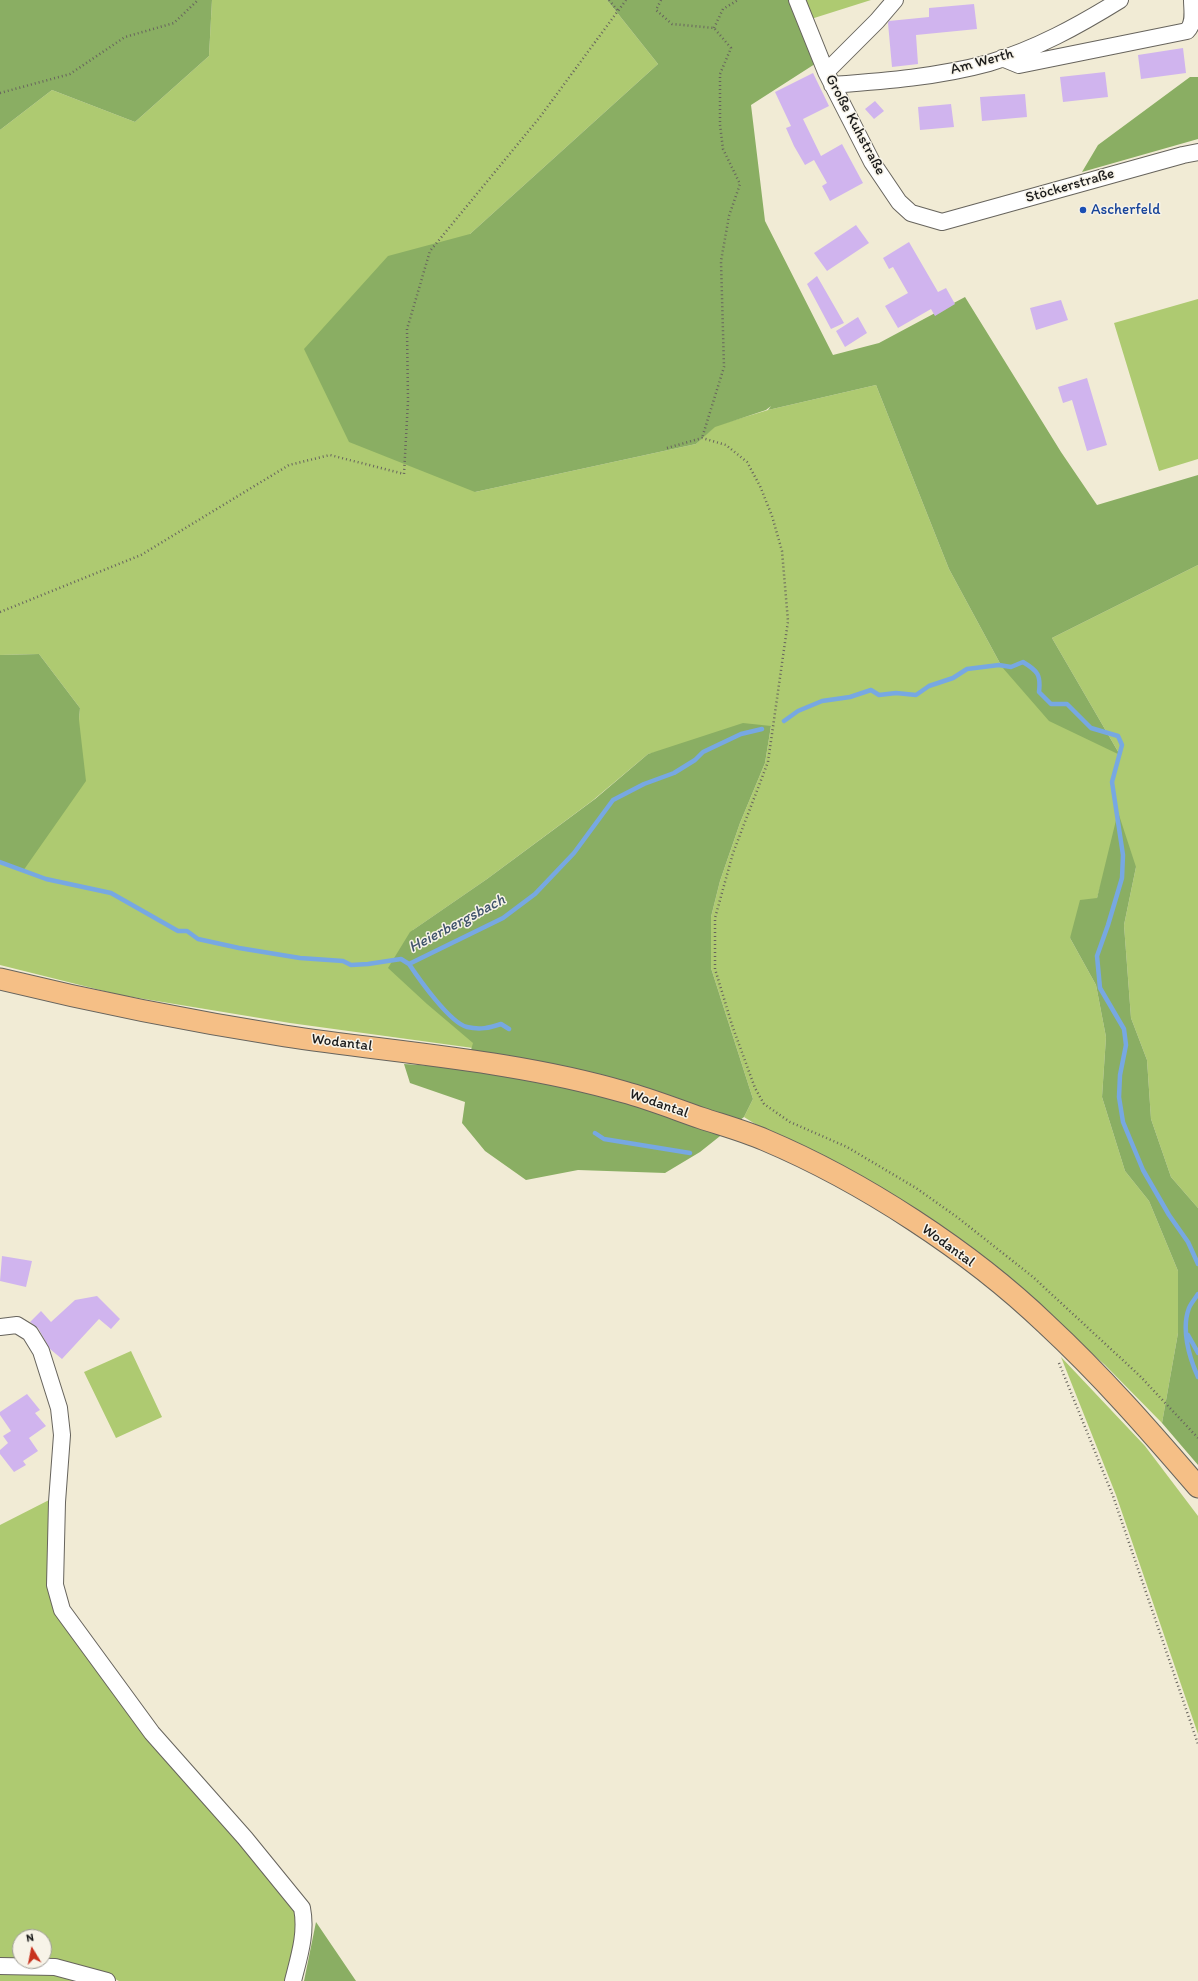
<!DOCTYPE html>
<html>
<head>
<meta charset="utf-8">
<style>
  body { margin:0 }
  #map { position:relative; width:1198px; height:1981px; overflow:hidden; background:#f1ebd5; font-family:Itim,sans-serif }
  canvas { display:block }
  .north { position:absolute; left:12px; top:1929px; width:40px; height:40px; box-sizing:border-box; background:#f7f3e8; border:1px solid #9f9d96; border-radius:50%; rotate:350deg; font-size:11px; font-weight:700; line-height:16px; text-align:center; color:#1c1c1c }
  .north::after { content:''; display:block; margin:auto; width:14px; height:18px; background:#c8321e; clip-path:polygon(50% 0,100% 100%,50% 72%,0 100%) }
</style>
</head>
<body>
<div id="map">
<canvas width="1198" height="1981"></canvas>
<div class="north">N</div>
</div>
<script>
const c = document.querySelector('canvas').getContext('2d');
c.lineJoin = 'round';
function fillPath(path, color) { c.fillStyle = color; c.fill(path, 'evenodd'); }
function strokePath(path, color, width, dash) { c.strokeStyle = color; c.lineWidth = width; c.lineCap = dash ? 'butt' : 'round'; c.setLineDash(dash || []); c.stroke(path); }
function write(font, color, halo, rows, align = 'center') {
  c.font = font + ' Itim,sans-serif'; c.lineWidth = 3; c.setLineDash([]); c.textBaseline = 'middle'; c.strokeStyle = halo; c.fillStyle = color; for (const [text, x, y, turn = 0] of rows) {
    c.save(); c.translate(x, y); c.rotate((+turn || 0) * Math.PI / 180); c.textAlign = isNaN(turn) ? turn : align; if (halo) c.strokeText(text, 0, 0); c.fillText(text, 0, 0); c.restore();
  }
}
fillPath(new Path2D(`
  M 212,0 L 607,0 L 658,64 L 470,234 L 475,492 L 696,444 L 715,426 L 768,410 L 876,385 L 949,569 L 1002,667 L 1120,755 L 1052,638 L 1198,565 L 1198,1208 L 1171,1177 L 1151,1119 L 1147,1060 L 1131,1018 L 1124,925 L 1136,867 L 1105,871 L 1097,898 L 1070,938 L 1096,985 L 1106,1037 L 1102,1097 L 1125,1171 L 1149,1201 L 1178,1271 L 1178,1333 L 1162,1423 L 1105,1365 L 1020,1290 L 744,1117 L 753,1099 L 711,968 L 711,917 L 720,881 L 740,823 L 765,763 L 771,726 L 648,754 L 592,801 L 487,879 L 413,930 L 473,1042 L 473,1048 L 290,1023 L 120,995 L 0,965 L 0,864 L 23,871 L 79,720 L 80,708 L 39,654 L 0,655 L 0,130 L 52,90 L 135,122 L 209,56 Z
  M 802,0 L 871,0 L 811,19 Z
  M 1198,299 L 1198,459 L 1159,471 L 1114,323 Z
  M 131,1351 L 162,1417 L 116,1438 L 84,1372 Z
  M 1061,1357 L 1145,1446 L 1198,1516 L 1198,1734 L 1116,1495 Z
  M 53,1498 L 51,1588 L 298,1911 L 300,1927 L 288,1981 L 119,1981 L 102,1972 L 44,1959 L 44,1937 L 20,1937 L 20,1958 L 0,1958 L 0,1525 Z
  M 0,1970 L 46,1971 L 85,1981 L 0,1981 Z`), '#aeca71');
fillPath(new Path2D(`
  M 0,0 L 212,0 L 209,56 L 135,122 L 52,90 L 0,130 Z
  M 607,0 L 794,0 L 818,62 L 751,105 L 765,221 L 833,355 L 879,343 L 965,297 L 1061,452 L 1097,505 L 1198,475 L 1198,565 L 1052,638 L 1120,755 L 1049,721 L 1002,667 L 949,569 L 876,385 L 768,410 L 771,406 L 766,410 L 715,427 L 696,444 L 475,492 L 349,442 L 304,349 L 388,256 L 470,234 L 658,64 Z
  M 1190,77 L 1198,77 L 1198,139 L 1082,172 L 1098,145 Z
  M 39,654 L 80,708 L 79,720 L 86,781 L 23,871 L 0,864 L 0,655 Z
  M 743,723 L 771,726 L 765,763 L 740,823 L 720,881 L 711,917 L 711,968 L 753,1099 L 744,1117 L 700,1152 L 665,1173 L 578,1170 L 526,1180 L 485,1151 L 462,1123 L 465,1102 L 410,1083 L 404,1064 L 466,1068 L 473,1043 L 427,1004 L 388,968 L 410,932 L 487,879 L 595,799 L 648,754 Z
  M 1118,812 L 1136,867 L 1124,925 L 1131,1018 L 1147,1060 L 1151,1119 L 1171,1177 L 1198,1208 L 1198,1465 L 1162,1423 L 1178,1333 L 1178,1271 L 1149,1201 L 1125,1171 L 1102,1097 L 1106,1037 L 1096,985 L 1070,938 L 1080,900 L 1097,898 Z
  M 316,1922 L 356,1981 L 304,1981 Z`), '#8aae63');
strokePath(new Path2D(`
  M 784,721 L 798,711 L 822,701 L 850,697 L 871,690 L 879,695 L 896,693 L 916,695 L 929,686 L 953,678 L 967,669 L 999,665 L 1011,667 L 1023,662 C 1038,671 1041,675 1039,692 L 1051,704 L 1067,704 L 1091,728 L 1118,736 L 1122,745 L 1112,782 L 1123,855 L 1122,878 L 1108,925 L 1097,956 L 1100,988 L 1124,1029 L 1126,1045 L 1120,1075 L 1119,1097 L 1123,1122 L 1143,1170 L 1169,1215 L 1188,1242 L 1198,1264
  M 0,862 L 46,879 L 111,893 L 178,931 L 187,931 L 198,939 L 239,948 L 300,958 L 343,961 L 351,965 L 368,964 L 401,959 L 409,964 L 503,918 L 535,894 L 574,853 L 613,800 L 644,784 L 674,773 L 695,760 L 703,752 L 741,734 L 762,729
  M 409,964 C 419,979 450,1023 467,1027 C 480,1030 489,1028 501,1024 L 509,1029
  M 595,1133 L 604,1139 L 690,1153
  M 1198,1294 C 1195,1299 1191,1303 1189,1308 C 1181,1329 1189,1357 1198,1377
  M 1188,1335 L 1198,1353`), '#77a8e2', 4.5);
fillPath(new Path2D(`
  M 974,4 L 977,29 L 916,35 L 918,64 L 892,67 L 888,23 L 889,21 L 929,17 L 929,8 Z
  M 1183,48 L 1186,73 L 1141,79 L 1138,55 Z
  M 1105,72 L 1108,97 L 1063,102 L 1060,77 Z
  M 813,73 L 829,106 L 803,119 L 821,156 L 842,144 L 863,183 L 830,201 L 822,186 L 827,183 L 814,160 L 805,165 L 794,146 L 786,128 L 791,126 L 775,92 Z
  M 1025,94 L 1027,117 L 982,121 L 980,97 Z
  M 875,101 L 884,111 L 874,119 L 865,109 Z
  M 951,104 L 954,127 L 920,130 L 918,107 Z
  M 856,225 L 869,243 L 827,271 L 814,253 Z
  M 909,242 L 938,292 L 946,288 L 955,304 L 935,316 L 931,309 L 898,328 L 885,306 L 908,293 L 893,267 L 889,269 L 883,258 Z
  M 817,276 L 844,323 L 831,329 L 807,284 Z
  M 1061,300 L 1068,320 L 1036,330 L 1030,308 Z
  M 858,317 L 867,333 L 845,347 L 836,331 Z
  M 1087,378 L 1107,445 L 1087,451 L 1072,400 L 1063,403 L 1058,387 Z
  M 2,1256 L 32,1261 L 26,1287 L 0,1281 Z
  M 97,1296 L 120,1319 L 111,1329 L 99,1319 L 62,1359 L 50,1349 L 38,1328 L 30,1322 L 41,1311 L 51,1322 L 75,1300 Z
  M 27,1394 L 40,1410 L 35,1413 L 46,1426 L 29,1438 L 38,1451 L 23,1461 L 26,1465 L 14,1472 L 0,1454 L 0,1450 L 8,1443 L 3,1436 L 11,1431 L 0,1415 L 0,1412 Z`), '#d0b4ee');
const minor = new Path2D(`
  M 797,0 L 826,72 L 872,162 L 899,202 L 911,213 L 942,222 L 1183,155 L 1198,152
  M 1002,58 L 1019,65 L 1187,31 C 1195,23 1192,10 1192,0
  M 826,72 L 877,21 L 895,0
  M 832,85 C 884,81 938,77 989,63 C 1036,49 1078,26 1120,0
  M 0,1327 L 17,1325 L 30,1333 L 41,1351 L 59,1408 L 62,1435 L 57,1502 L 55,1585 L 62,1610 L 152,1733 L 245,1838 L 302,1908 C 307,1933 299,1957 293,1981
  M 0,1966 L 55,1967 L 107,1981`);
const major = new Path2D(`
  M 0,979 C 94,1002 189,1021 285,1036 C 397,1053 514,1060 624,1092 C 650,1099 675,1109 701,1118 C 722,1125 744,1131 765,1140 C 862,1181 970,1251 1046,1324 C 1101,1375 1150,1431 1198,1487`);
strokePath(minor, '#67645d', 18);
strokePath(major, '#67645d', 23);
strokePath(new Path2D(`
  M 609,0 L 618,11
  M 661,0 L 656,10 L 672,24 L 714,28 L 731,48 L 720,74 L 720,125 L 723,149 L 740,184 L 729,216 L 721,261 L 724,367 L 702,438
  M 714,28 L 723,9 L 738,0
  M 0,93 L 70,74 L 125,37 L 174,23 L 198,0
  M 667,448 L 702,438 L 726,445 L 747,462 L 760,486 L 772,516 L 782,551 L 788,621 L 768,762 L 733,853 L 715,918 L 715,969 L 733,1028 L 755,1088 L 764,1104 L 790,1122 L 847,1147 L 916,1188 L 957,1217 L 1033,1277 L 1140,1376 L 1198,1438
  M 0,612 L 141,555 L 289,465 L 330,455 L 404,474 L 408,401 L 407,329 L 430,251 L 540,117 L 626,0
  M 1059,1363 L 1113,1496 L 1198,1744`), '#67645d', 2.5, [1, 3]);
strokePath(minor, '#fff', 16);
strokePath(major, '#f5bf86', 21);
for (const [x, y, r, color] of [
  [1083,210,4,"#1a4fb4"]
]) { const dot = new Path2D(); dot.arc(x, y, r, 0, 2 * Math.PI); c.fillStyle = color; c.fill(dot); strokePath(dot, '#f7f3e8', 1.5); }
write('15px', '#1c1c1c', '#f7f3e8', [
  ["Am Werth",982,62,-15],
  ["Große Kuhstraße",855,125,62],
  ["Stöckerstraße",1070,186,-16],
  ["Wodantal",342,1043,7],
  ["Wodantal",659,1104,19],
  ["Wodantal",948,1246,36]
]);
write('15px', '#164399', '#f7f3e8', [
  ["Ascherfeld",1091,210]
], 'left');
write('italic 16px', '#40546b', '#f7f3e8', [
  ["Heierbergsbach",457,924,-28]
]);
</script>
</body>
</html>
